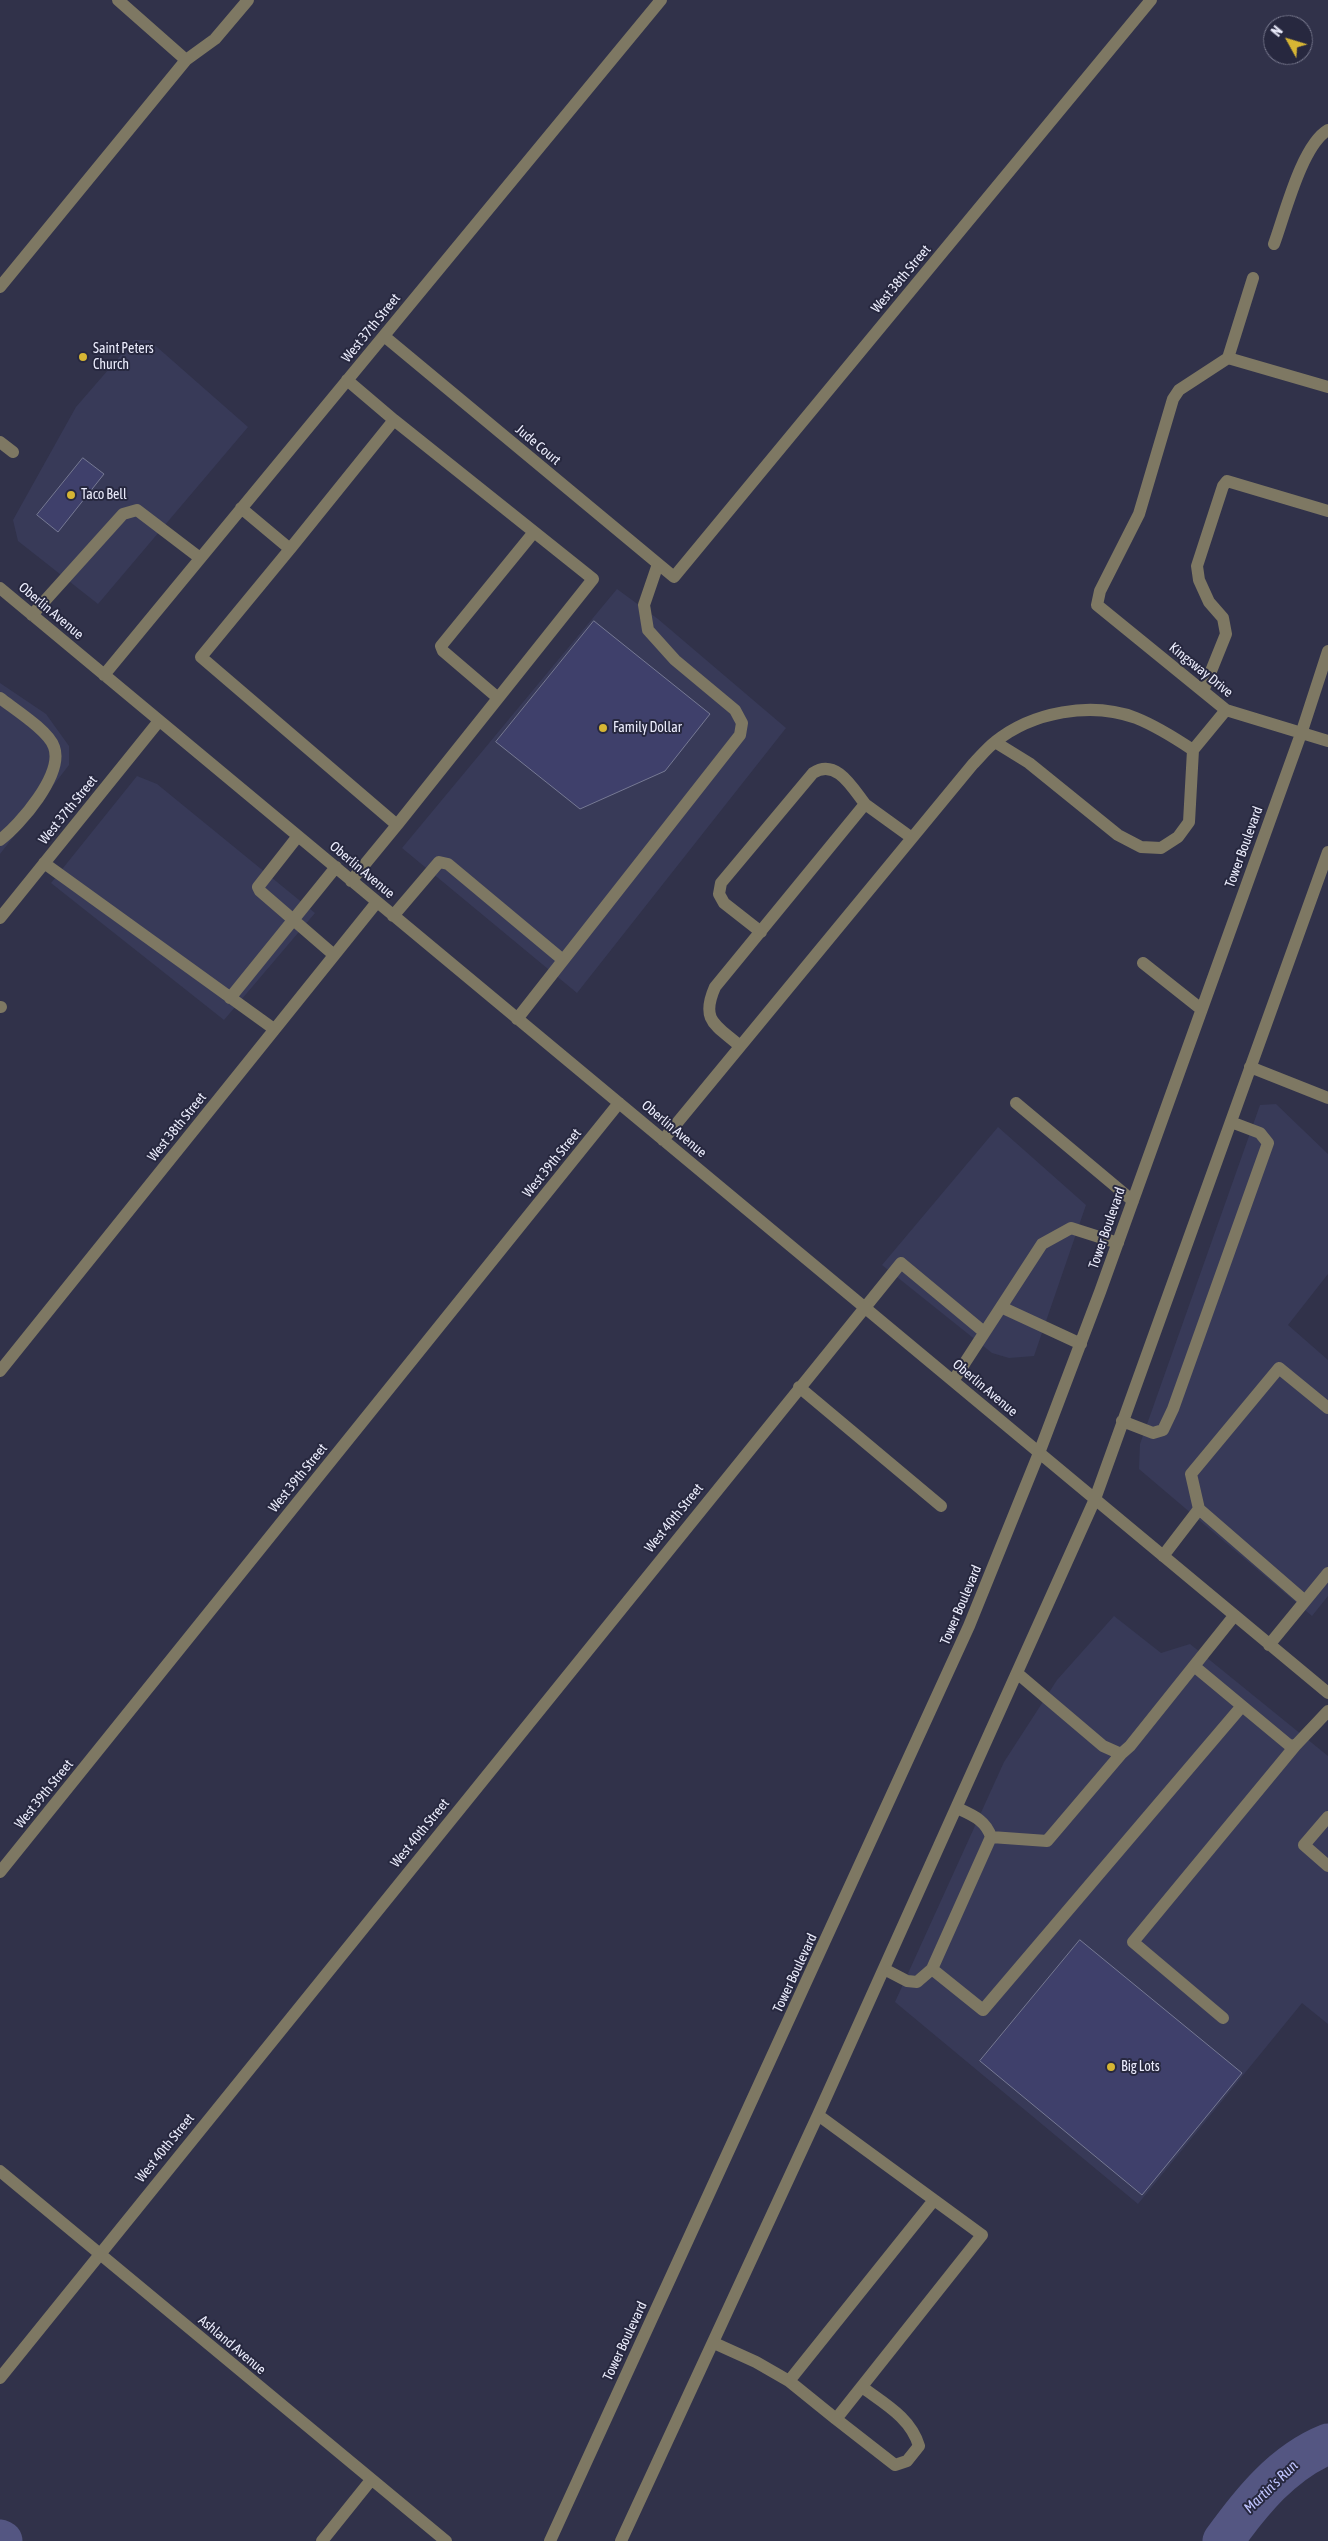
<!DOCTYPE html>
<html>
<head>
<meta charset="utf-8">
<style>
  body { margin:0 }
  #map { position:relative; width:1328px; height:2541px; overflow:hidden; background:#31324a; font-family:"Asap Condensed",sans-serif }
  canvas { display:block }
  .north { position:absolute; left:1263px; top:15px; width:50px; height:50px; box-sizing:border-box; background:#27283f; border:1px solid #75768b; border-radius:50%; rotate:309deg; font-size:14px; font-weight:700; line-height:20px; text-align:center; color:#ebecfc }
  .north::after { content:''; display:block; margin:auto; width:18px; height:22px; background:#d6b534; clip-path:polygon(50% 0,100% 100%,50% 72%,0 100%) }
</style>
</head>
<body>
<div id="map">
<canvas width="1328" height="2541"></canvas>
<div class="north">N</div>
</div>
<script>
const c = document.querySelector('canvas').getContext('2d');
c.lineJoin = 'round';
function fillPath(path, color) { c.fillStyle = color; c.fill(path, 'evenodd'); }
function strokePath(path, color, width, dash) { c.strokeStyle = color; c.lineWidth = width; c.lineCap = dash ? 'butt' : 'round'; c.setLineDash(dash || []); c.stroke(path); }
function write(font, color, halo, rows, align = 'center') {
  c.font = font + ' "Asap Condensed",sans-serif'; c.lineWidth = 4; c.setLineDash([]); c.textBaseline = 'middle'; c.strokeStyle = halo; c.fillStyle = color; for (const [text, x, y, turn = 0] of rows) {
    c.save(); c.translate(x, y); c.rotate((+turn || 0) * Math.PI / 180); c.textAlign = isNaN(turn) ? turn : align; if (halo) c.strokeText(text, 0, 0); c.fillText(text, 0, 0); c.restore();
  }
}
fillPath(new Path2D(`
  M 134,340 L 149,340 L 248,427 L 98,604 L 18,541 L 13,520 L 76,407 Z
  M 617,589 L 658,619 L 786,728 L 577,993 L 402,848 Z
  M 0,683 L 46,714 L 69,746 L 69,765 L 0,854 Z
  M 137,776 L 157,784 L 315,913 L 224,1020 L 51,883 Z
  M 1276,1104 L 1328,1154 L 1328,1274 L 1288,1325 L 1328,1360 L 1328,1596 L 1312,1616 L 1139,1469 L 1140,1444 L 1260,1105 Z
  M 998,1127 L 1086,1205 L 1034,1356 L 1009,1358 L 992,1353 L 882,1265 Z
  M 1114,1616 L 1161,1653 L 1190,1644 L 1328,1756 L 1328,2024 L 1302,2003 L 1138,2204 L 895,2002 L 1004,1762 L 1057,1680 Z`), '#383a58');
strokePath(new Path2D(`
  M 0,2540 L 2,2541
  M 1223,2541 C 1251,2502 1283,2462 1328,2444`), '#545682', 41);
const building = new Path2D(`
  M 83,458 L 104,474 L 58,532 L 37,515 Z
  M 594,621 L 710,714 L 665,771 L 580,809 L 496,742 Z
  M 1080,1940 L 1242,2073 L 1142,2195 L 980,2061 Z`);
fillPath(building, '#3f406b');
strokePath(building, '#767994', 1);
strokePath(new Path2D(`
  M 186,60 L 215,39 L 248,0
  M 1274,244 C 1285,214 1302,145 1328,130
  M 0,287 L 186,60 L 118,0
  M 384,336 L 674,577 L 1151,0
  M 1228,358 L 1253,278
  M 1328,387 L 1228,358 L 1179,390 L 1173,399 L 1139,514 L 1100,591 L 1097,605 L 1226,710 L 1328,741
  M 394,420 L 593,579 L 397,825
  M 0,442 L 13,452
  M 241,508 L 290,549 L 201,657 L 397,825 L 351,881
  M 290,549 L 394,420 L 347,380
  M 0,588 L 1328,1693
  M 32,615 L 123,514 L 137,510 L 200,558
  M 104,675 L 661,0
  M 1203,691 L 1226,634 L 1223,618 L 1209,602 L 1199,580 L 1197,566 L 1223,486 L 1227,481 L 1328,511
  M 0,698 C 14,709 49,731 54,747 C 64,774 20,825 0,840
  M 498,698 L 443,651 L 441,646 L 534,532
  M 995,742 L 1029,763 L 1118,835 L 1141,847 L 1161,848 L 1178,837 L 1189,822 L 1193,750
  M 298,836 L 258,887 L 260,891 L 334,955
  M 44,863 L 274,1029
  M 393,916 L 439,862 L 448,864 L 563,960
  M 0,918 L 159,721
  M 761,932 L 724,903 L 719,894 L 721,883 L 813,773 C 836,758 852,787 865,804
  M 1143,963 L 1201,1009
  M 230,998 L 336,867
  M 0,1007 L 1,1007
  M 517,1019 L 740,735 L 742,723 L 735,710 L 675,660 L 648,630 L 644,605 L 658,564
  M 740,1046 C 716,1025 700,1021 715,987 L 865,804 L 912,838
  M 1250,1067 L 1328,1098
  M 1016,1103 L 1133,1201
  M 663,1140 L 973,764 C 980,757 987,748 995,742 C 1032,712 1091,701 1136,718 C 1156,726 1175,738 1193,750 L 1226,710
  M 1001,1307 L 1081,1344
  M 0,1371 L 377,902
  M 953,1381 L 1042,1244 L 1071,1228 L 1118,1243
  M 799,1387 L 941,1506
  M 1122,1421 L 1153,1433 L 1163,1430 L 1173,1409 L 1268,1143 L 1260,1133 L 1231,1122
  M 1163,1556 L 1199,1509
  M 1305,1601 L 1199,1509 L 1191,1474 L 1279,1368 L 1328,1408
  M 1269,1645 L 1328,1573
  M 1194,1666 L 1289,1745 L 1295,1746 L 1328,1711
  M 1017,1673 L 1103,1746 L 1121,1754 L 1130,1746 L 1234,1616
  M 1328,1817 L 1304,1845 L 1328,1866
  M 991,1837 L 1047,1841 L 1121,1754
  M 0,1872 L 619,1103
  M 884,1969 L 907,1981 L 917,1982 L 932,1969 L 991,1837 C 986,1820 972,1815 957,1808
  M 932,1969 L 983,2010 L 1242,1706
  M 1223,2018 L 1133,1942 L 1295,1746
  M 0,2171 L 446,2541
  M 714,2343 L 756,2362 L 789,2381 L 836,2419 L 982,2235 L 818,2115
  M 0,2378 L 901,1263 L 984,1332
  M 789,2381 L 934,2200
  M 836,2419 L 895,2465 L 907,2461 L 919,2446 C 911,2418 885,2404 862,2387
  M 322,2541 L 371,2480
  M 550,2541 L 969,1626 L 1039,1453 L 1100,1292 L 1302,731 L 1328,651
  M 621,2541 L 818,2115 L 1095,1499 L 1328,852`), '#7e7863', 12);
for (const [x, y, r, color] of [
  [83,357,5,"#d6b534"],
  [71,495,5,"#d6b534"],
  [603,728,5,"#d6b534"],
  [1111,2067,5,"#d6b534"]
]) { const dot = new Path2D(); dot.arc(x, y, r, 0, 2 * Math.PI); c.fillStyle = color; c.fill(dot); strokePath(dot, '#27283f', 2); }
write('14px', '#ebecfc', '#27283f', [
  ["West 38th Street",901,279,-50],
  ["West 37th Street",371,328,-51],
  ["Jude Court",538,445,40],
  ["Oberlin Avenue",51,611,40],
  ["Kingsway Drive",1201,670,39],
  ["West 37th Street",68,810,-51],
  ["Tower Boulevard",1244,847,-70],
  ["Oberlin Avenue",362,870,40],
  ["West 38th Street",177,1127,-51],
  ["Oberlin Avenue",674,1129,40],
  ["West 39th Street",552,1163,-51],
  ["Tower Boulevard",1107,1228,-71],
  ["Oberlin Avenue",985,1388,40],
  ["West 39th Street",298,1478,-51],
  ["West 40th Street",674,1518,-51],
  ["Tower Boulevard",961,1605,-67],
  ["West 39th Street",44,1794,-51],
  ["West 40th Street",420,1833,-51],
  ["Tower Boulevard",795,1973,-65],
  ["West 40th Street",165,2148,-51],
  ["Tower Boulevard",625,2341,-65],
  ["Ashland Avenue",232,2345,40]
]);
write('14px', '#ebecfc', '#27283f', [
  ["Saint Peters",93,349],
  ["Church",93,365],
  ["Taco Bell",81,495],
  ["Family Dollar",613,728],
  ["Big Lots",1121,2067]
], 'left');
write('italic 15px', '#c0c5ff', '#27283f', [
  ["Martin's Run",1271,2487,-44]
]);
</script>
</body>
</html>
